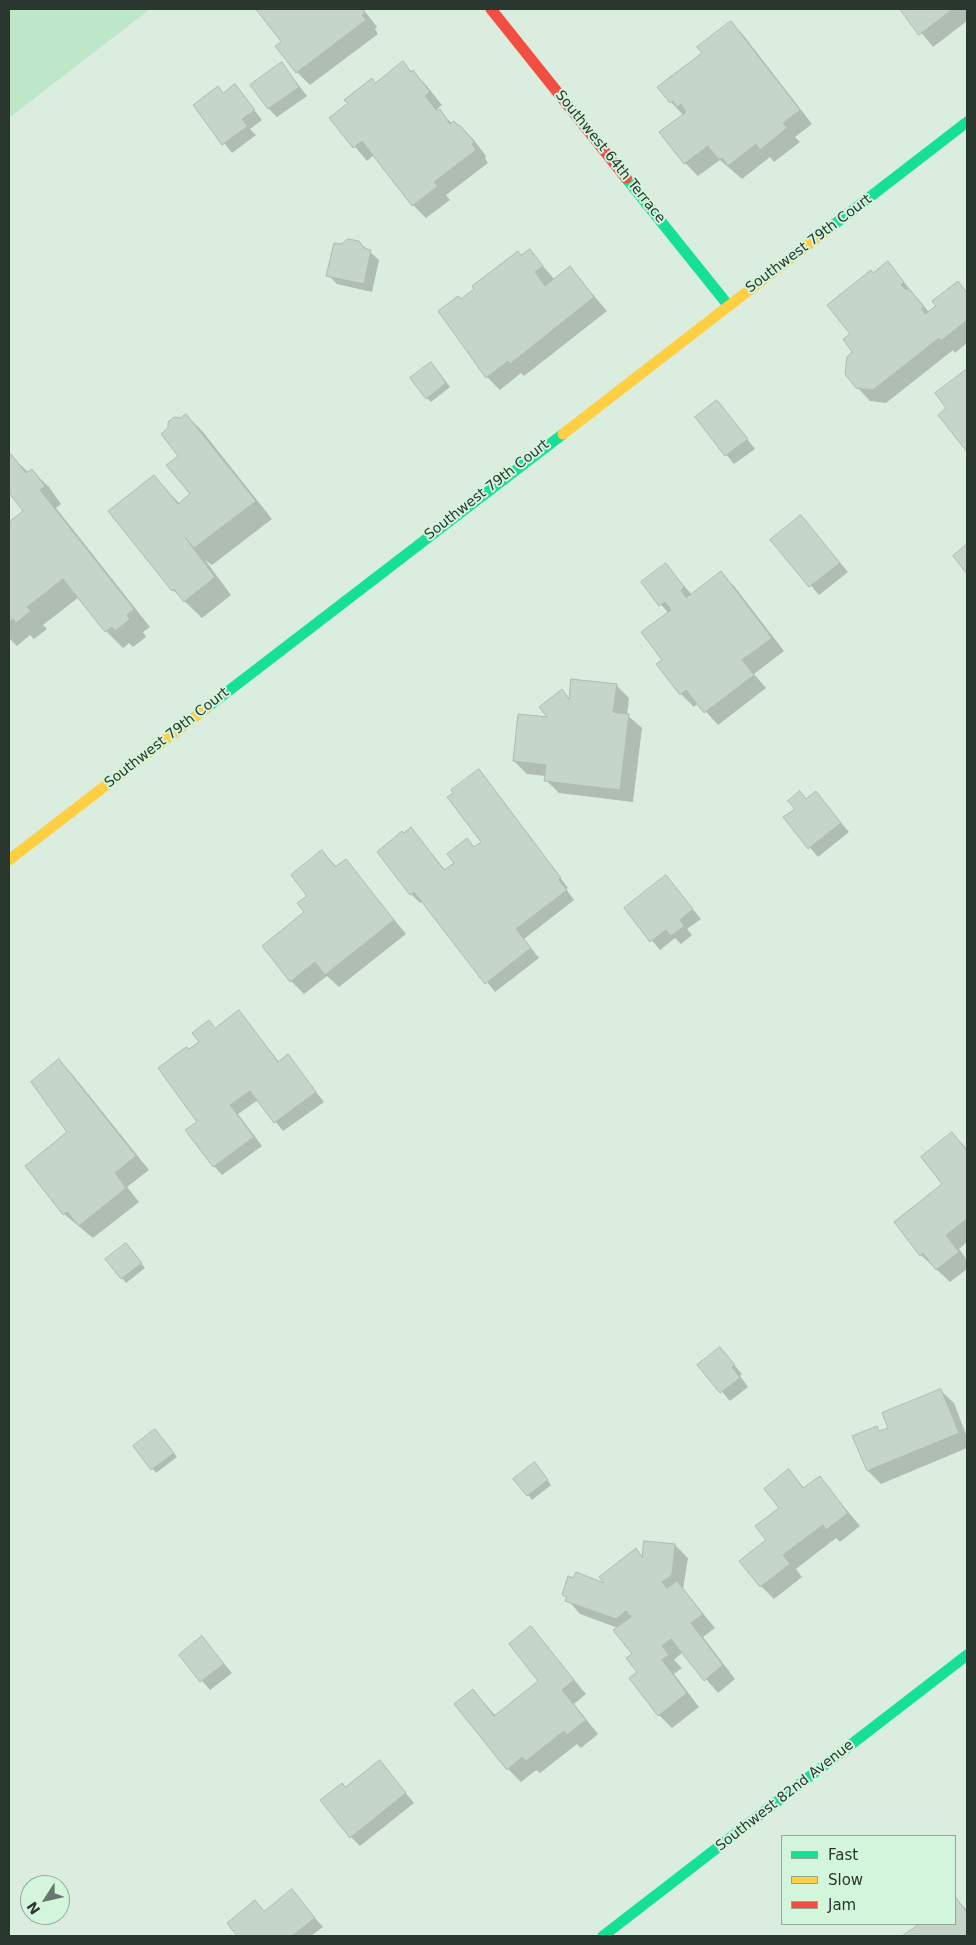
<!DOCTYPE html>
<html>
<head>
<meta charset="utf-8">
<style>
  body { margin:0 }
  #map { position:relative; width:976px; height:1945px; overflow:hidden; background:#dbeddf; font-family:"DejaVu Sans",sans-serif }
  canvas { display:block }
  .frame { position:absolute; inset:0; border:10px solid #2a372e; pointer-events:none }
  .legend { position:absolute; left:781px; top:1835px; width:175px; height:90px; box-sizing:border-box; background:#d3f5db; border:1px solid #8fa996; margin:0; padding:6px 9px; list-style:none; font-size:15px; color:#2a372e }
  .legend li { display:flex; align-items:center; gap:10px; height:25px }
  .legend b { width:25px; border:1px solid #8fa996 }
  .north { position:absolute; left:20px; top:1875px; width:50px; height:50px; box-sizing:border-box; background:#d3f5db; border:1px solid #8fa996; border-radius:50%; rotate:235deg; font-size:14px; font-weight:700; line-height:20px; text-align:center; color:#2a372e }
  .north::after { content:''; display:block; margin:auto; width:18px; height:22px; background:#68776c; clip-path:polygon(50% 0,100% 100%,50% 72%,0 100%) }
</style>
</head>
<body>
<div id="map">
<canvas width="976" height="1945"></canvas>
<div class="frame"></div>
<ul class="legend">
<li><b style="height:6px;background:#16e098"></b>Fast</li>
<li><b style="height:6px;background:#ffcf43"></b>Slow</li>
<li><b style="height:6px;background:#f24e42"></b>Jam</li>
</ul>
<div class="north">N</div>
</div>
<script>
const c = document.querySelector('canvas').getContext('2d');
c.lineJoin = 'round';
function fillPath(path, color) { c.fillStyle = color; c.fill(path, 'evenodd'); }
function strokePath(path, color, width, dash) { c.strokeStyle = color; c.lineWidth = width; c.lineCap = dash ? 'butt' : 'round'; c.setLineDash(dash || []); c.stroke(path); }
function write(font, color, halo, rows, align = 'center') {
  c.font = font + ' "DejaVu Sans",sans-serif'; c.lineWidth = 4; c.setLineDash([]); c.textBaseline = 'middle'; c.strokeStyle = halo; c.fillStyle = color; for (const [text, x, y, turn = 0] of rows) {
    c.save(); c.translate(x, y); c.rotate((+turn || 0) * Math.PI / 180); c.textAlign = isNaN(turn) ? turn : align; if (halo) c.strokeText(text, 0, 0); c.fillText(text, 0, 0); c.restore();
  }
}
fillPath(new Path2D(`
  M 9,9 L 150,9 L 9,118 Z`), '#bde7c8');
fillPath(new Path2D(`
  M 257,9 L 363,9 L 377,27 L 375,29 L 378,34 L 310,85 L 297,72 L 283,42 Z
  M 902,9 L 967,9 L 967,21 L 933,47 Z
  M 731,22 L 744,36 L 812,124 L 795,137 L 800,142 L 774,162 L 770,157 L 742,179 L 720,160 L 698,176 L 685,163 L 683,115 L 671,102 L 703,53 Z
  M 403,63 L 426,85 L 442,105 L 437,109 L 439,112 L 453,124 L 460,126 L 473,139 L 486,156 L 485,158 L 488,163 L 446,195 L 450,200 L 426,218 L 413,205 L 374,155 L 367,161 L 331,118 L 350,104 L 372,80 L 376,84 Z
  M 282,64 L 307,96 L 277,117 L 268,108 Z
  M 235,86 L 262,120 L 250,129 L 256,135 L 232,153 L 195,105 L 218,88 L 224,94 Z
  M 359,242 L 379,260 L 372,292 L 337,284 L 328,275 L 341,245 Z
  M 530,251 L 555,280 L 570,268 L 607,311 L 524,376 L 521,373 L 500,390 L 487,377 L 461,301 Z
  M 888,263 L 929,312 L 958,283 L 967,292 L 967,343 L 955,353 L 953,350 L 886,403 L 870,401 L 857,387 L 851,334 L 874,274 Z
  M 435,367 L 450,387 L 431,402 L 427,398 Z
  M 967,370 L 967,450 L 940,415 L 948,408 L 937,394 Z
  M 717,401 L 755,449 L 734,464 L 696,417 Z
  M 186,415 L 203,432 L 272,519 L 212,565 L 205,560 L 231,595 L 202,618 L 173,590 L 154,477 L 180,504 L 191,495 L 180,456 L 180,420 Z
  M 11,456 L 29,473 L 32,471 L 49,487 L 61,504 L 56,508 L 150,627 L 143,632 L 146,637 L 133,647 L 129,643 L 123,648 L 106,631 L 79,597 L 43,625 L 47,629 L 34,639 L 30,635 L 17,646 L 9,638 L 9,524 L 25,511 L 9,491 L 9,457 Z
  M 801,517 L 848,572 L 819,595 L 772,540 Z
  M 666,565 L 692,595 L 720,573 L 734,586 L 784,651 L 754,674 L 766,688 L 718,725 L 698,703 L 694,707 L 681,694 L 664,660 L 668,613 L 643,582 Z
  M 616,685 L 629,698 L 627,715 L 642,728 L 633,802 L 559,793 L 546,780 L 546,776 L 527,774 L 514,761 L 550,719 L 561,691 L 570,700 Z
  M 479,771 L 568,888 L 566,889 L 574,900 L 524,939 L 539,958 L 495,992 L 423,901 L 420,903 L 411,894 L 404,834 L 411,829 L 446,871 L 456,863 L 467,840 L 475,848 L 483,842 Z
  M 816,793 L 849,832 L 818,857 L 785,818 Z
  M 322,852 L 337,867 L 346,861 L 406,934 L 339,987 L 327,976 L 304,994 L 291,981 L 308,896 Z
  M 666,877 L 701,919 L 687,929 L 692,935 L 681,944 L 675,938 L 660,950 L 625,908 Z
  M 239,1011 L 279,1062 L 288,1056 L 324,1102 L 283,1131 L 258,1100 L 238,1114 L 262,1146 L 222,1175 L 214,1166 L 199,1122 L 189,1050 L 201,1042 L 209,1022 L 216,1029 Z
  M 59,1061 L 72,1074 L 149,1170 L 127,1187 L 139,1202 L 93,1238 L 64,1214 L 69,1132 L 49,1106 Z
  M 952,1133 L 967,1149 L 967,1242 L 959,1249 L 967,1260 L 967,1269 L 950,1282 L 921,1255 L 896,1222 L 944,1184 Z
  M 130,1249 L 145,1268 L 126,1283 L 107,1259 Z
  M 720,1348 L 742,1374 L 740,1376 L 748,1387 L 730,1401 L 699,1365 Z
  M 940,1390 L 954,1403 L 967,1437 L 967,1448 L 881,1484 L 868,1471 L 854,1437 L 876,1427 L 881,1432 L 890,1428 Z
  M 159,1435 L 177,1457 L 156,1473 L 135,1446 Z
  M 539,1468 L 551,1485 L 532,1500 L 528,1495 Z
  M 789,1471 L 805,1489 L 820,1478 L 860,1526 L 840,1542 L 836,1538 L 796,1569 L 802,1577 L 774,1599 L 761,1586 L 768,1540 L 780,1508 Z
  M 675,1545 L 688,1558 L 683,1589 L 715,1628 L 703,1637 L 735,1679 L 718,1693 L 683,1652 L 674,1660 L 682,1668 L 674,1674 L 699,1707 L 672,1728 L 659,1715 L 633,1654 L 618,1628 L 580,1614 L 563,1594 L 608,1585 L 636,1550 L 643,1558 Z
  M 531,1628 L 586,1694 L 574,1704 L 598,1734 L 581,1748 L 577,1744 L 540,1773 L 536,1770 L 521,1782 L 508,1769 L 473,1691 L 496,1716 L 540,1681 Z
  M 202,1638 L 232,1673 L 210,1690 L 180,1655 Z
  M 379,1761 L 414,1803 L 360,1846 L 351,1837 L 345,1788 Z
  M 291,1891 L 323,1927 L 311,1936 L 239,1936 L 228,1923 L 255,1901 L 265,1912 Z
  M 955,1898 L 967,1910 L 967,1936 L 904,1936 L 921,1924 L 955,1924 Z`), '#0003');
const building = new Path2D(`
  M 256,9 L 362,9 L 365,13 L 362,15 L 366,20 L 296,73 L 275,46 L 281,42 Z
  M 900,9 L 953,9 L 919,35 Z
  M 731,21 L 800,110 L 783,123 L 787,128 L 760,150 L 756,144 L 728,166 L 722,158 L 719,160 L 708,146 L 684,164 L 659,132 L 686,112 L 681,104 L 677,107 L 673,101 L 670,103 L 657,87 L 702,53 L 697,47 Z
  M 403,61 L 411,72 L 413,70 L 430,92 L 425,96 L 437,111 L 440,109 L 450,124 L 454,121 L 459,126 L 460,125 L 474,142 L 472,144 L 476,150 L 434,182 L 438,186 L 412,206 L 362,141 L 353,148 L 329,118 L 348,103 L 344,100 L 372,78 L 375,83 Z
  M 282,62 L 299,87 L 268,109 L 250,85 Z
  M 235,84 L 255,110 L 242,119 L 248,126 L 222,145 L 193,105 L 218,86 L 223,93 Z
  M 348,239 L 359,241 L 364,248 L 371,250 L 364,284 L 326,276 L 334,243 L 341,244 Z
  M 530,249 L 543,266 L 535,272 L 545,286 L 570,266 L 594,297 L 510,364 L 508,361 L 486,378 L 438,311 L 458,296 L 461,299 L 474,289 L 472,286 L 518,251 L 521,255 Z
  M 888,261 L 904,282 L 901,285 L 906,290 L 908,288 L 924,307 L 921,309 L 925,314 L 936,306 L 932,301 L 958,281 L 967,293 L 967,320 L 941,341 L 939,338 L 873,390 L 856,388 L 845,374 L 847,357 L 852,352 L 843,339 L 850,334 L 827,305 L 871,270 L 873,273 Z
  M 431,362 L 446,383 L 426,399 L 410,378 Z
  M 967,369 L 967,452 L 938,415 L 946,408 L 935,393 Z
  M 717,400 L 748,439 L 725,456 L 695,417 Z
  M 186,414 L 256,501 L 194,548 L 185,537 L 215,577 L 184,602 L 174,589 L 172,591 L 108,511 L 154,475 L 178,504 L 190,494 L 166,465 L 178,456 L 161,434 L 168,428 L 168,422 L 174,417 L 180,418 Z
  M 11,454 L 26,473 L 32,469 L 45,486 L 40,490 L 134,609 L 127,615 L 130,619 L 115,631 L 112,627 L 105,632 L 63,579 L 27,607 L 31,611 L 16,623 L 13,619 L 9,622 L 9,522 L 23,511 L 9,493 L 9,456 Z
  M 801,515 L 840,563 L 809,587 L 770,540 Z
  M 967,544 L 967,574 L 953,556 Z
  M 666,563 L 684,587 L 681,590 L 686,598 L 721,571 L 772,638 L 742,660 L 754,675 L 704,713 L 686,690 L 680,695 L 656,664 L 662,660 L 641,632 L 671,610 L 665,602 L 659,606 L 641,582 Z
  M 571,679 L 617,684 L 613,712 L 629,714 L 620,790 L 544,781 L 546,765 L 513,761 L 518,714 L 547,717 L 539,707 L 562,689 L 569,699 Z
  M 479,769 L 561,878 L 559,880 L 567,890 L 516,929 L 531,948 L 485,984 L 414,892 L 410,895 L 377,852 L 402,831 L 404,833 L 411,827 L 444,870 L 454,863 L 447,854 L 467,838 L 474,847 L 481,842 L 447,797 L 453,793 L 451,790 Z
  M 800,791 L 806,799 L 816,791 L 841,823 L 808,849 L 783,817 L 795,809 L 788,801 Z
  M 322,850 L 335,867 L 346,859 L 394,920 L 325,975 L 315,962 L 290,982 L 262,946 L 304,912 L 297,903 L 307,896 L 291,875 Z
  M 666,875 L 693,909 L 680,920 L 684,926 L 671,936 L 666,930 L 650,942 L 624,908 Z
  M 239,1010 L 278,1062 L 288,1054 L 316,1092 L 274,1123 L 250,1091 L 230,1105 L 254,1137 L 213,1167 L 185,1130 L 197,1122 L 158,1068 L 186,1047 L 189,1049 L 199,1042 L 192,1033 L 209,1020 L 215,1028 Z
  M 59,1059 L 136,1156 L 115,1173 L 126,1188 L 79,1226 L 67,1212 L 63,1215 L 25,1166 L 67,1132 L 31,1082 Z
  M 952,1132 L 967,1151 L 967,1219 L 946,1235 L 959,1252 L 936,1270 L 923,1253 L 920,1256 L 894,1222 L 942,1184 L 921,1157 Z
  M 126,1243 L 142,1263 L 121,1279 L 105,1259 Z
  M 720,1347 L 735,1365 L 732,1367 L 740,1378 L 720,1393 L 697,1365 Z
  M 941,1389 L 959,1433 L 867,1471 L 852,1436 L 877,1426 L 879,1431 L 888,1428 L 882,1413 Z
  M 155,1429 L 174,1453 L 151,1470 L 133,1446 Z
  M 535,1462 L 548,1480 L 527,1496 L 513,1479 Z
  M 789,1469 L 803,1488 L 820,1476 L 848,1513 L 826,1530 L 823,1525 L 783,1555 L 790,1564 L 760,1587 L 739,1561 L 766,1540 L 755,1526 L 779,1508 L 764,1489 Z
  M 644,1541 L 675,1544 L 672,1575 L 662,1582 L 667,1588 L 677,1581 L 703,1614 L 691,1623 L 723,1665 L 704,1681 L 671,1639 L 662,1646 L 669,1655 L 662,1660 L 687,1693 L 658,1716 L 629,1678 L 637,1672 L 626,1658 L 632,1654 L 613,1630 L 631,1617 L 626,1611 L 616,1619 L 565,1601 L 567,1597 L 562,1595 L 568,1576 L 573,1578 L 576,1572 L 604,1583 L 599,1577 L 636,1548 L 642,1557 Z
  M 531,1626 L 574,1680 L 562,1690 L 586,1720 L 567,1735 L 564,1731 L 526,1761 L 522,1757 L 507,1770 L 454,1704 L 473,1689 L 494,1716 L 538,1681 L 509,1644 Z
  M 202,1636 L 224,1664 L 200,1682 L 179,1655 Z
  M 380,1760 L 406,1793 L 350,1838 L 320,1800 L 342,1783 L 345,1787 Z
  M 292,1889 L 315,1918 L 292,1936 L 237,1936 L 227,1923 L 255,1900 L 264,1911 Z
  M 955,1896 L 967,1913 L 967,1936 L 902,1936 L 919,1924 L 955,1924 Z`);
fillPath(building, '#c6d5ca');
strokePath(building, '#adbcb1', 1);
strokePath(new Path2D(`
  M 626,178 L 728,305
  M 827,230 L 967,122
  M 205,709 L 563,434
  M 603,1936 L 967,1655`), '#16e098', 11);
strokePath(new Path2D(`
  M 563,434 L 827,230
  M 9,860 L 205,709`), '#ffcf43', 11);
strokePath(new Path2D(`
  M 491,9 L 626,178`), '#f24e42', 11);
write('14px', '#2a372e', '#d3f5db', [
  ["Southwest 64th Terrace",610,157,51],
  ["Southwest 79th Court",809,244,-37],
  ["Southwest 79th Court",487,490,-38],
  ["Southwest 79th Court",167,738,-38],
  ["Southwest 82nd Avenue",785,1796,-38]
]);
</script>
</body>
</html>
